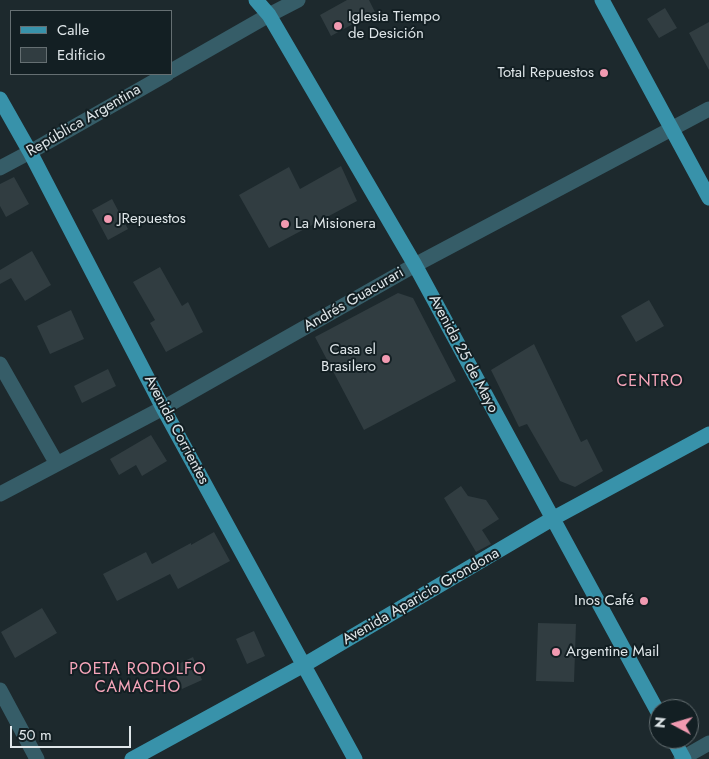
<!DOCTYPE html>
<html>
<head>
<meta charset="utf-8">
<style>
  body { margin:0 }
  #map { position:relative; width:709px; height:759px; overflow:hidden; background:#1d292d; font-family:Jost,sans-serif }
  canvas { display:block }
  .legend { position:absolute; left:10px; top:10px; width:162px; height:65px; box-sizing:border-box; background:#131f23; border:1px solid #656f72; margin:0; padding:6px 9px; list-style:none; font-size:15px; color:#dfe6e9 }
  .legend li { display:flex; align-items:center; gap:10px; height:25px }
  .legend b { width:25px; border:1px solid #656f72 }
  .north { position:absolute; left:649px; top:699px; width:50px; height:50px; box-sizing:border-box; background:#131f23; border:1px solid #656f72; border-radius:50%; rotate:276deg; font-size:14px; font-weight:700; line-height:20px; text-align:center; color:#dfe6e9 }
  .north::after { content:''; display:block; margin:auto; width:18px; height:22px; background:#f19ab1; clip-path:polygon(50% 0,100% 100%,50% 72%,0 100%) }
  .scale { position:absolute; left:10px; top:726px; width:121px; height:22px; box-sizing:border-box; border:2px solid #dfe6e9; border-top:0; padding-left:6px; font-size:15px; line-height:18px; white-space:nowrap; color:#dfe6e9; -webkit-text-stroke:4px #131f23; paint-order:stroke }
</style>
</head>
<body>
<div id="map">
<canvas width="709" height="759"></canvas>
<ul class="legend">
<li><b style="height:6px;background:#3892aa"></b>Calle</li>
<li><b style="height:14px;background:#313d41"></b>Edificio</li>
</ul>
<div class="north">N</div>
<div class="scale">50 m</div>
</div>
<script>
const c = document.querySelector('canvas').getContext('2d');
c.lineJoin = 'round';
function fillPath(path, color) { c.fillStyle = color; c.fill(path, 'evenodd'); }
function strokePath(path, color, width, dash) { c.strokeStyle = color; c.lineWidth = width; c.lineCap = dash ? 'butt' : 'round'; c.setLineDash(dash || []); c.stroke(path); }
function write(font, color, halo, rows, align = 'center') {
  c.font = font + ' Jost,sans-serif'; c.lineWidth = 4; c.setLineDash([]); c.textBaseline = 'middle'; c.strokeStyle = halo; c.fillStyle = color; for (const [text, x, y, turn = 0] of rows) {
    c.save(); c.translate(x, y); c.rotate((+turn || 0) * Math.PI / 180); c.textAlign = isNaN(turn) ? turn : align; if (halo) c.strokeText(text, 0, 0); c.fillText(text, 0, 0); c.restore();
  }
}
fillPath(new Path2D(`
  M 347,0 L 369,0 L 375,12 L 331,36 L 320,15 Z
  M 665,8 L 677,28 L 659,38 L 647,19 Z
  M 709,22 L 709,70 L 689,33 Z
  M 341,166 L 357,201 L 269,248 L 239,195 L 289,167 L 300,189 Z
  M 14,177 L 29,204 L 6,217 L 0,206 L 0,184 Z
  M 112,199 L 128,229 L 108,240 L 92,210 Z
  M 32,251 L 51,285 L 25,301 L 11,278 L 0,284 L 0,270 Z
  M 160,267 L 182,306 L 188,302 L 203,332 L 166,352 L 150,323 L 155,320 L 133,282 Z
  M 398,293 L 413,298 L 456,381 L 364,430 L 315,337 Z
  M 649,300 L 664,326 L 636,342 L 621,316 Z
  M 71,310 L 84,339 L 50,354 L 37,326 Z
  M 534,344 L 581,442 L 587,439 L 603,471 L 575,487 L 560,481 L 527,424 L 519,427 L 491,370 Z
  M 108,369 L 116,386 L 82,403 L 74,386 Z
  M 151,435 L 167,461 L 142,476 L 136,465 L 119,475 L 110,459 Z
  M 461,486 L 468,496 L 486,500 L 499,519 L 482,530 L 491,544 L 476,552 L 444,498 Z
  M 214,532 L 230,561 L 178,589 L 170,574 L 117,601 L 103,574 L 146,552 L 152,564 L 191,543 L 191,545 Z
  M 42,608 L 57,633 L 15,658 L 1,632 Z
  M 538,623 L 576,624 L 574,682 L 536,681 Z
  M 254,631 L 265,656 L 247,664 L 236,639 Z
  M 193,657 L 202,680 L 182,689 L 172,667 Z`), '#313d41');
strokePath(new Path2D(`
  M 171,71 L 269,15 L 298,0
  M 0,168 L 30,152 L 167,74
  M 0,364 L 57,464
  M 0,494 L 163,408 L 415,265 L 709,109
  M 0,690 L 37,759
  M 681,759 L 709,743`), '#365d68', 15);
strokePath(new Path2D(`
  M 256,0 L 269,15 L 415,265 L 659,714
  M 602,0 L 709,198
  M 0,99 L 30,152 L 163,408 L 355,759
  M 673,739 L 684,759
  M 132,759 L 304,665 L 552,519 L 709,434`), '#3892aa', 15);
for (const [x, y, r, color] of [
  [338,26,5,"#f19ab1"],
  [604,73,5,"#f19ab1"],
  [108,219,5,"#f19ab1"],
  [285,224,5,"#f19ab1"],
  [386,359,5,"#f19ab1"],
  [644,601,5,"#f19ab1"],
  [556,652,5,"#f19ab1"]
]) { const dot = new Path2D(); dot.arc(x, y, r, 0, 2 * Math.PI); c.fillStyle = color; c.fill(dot); strokePath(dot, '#131f23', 2); }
write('15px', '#dfe6e9', '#131f23', [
  ["Iglesia Tiempo",348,17],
  ["de Desición",348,34],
  ["Total Repuestos",594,73,"right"],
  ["JRepuestos",118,219],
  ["La Misionera",295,224],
  ["Casa el",376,350,"right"],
  ["Brasilero",376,367,"right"],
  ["Inos Café",634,601,"right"],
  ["Argentine Mail",566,652]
], 'left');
write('15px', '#dfe6e9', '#131f23', [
  ["República Argentina",84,121,-30],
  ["Andrés Guacurari",354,300,-30],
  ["Avenida 25 de Mayo",463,354,62],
  ["Avenida Corrientes",176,430,62],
  ["Avenida Aparicio Grondona",421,597,-30]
]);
c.letterSpacing = '1px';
write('16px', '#f7a5ba', '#131f23', [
  ["CENTRO",650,382],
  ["POETA RODOLFO",138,670],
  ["CAMACHO",138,688]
]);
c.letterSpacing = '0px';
</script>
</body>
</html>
